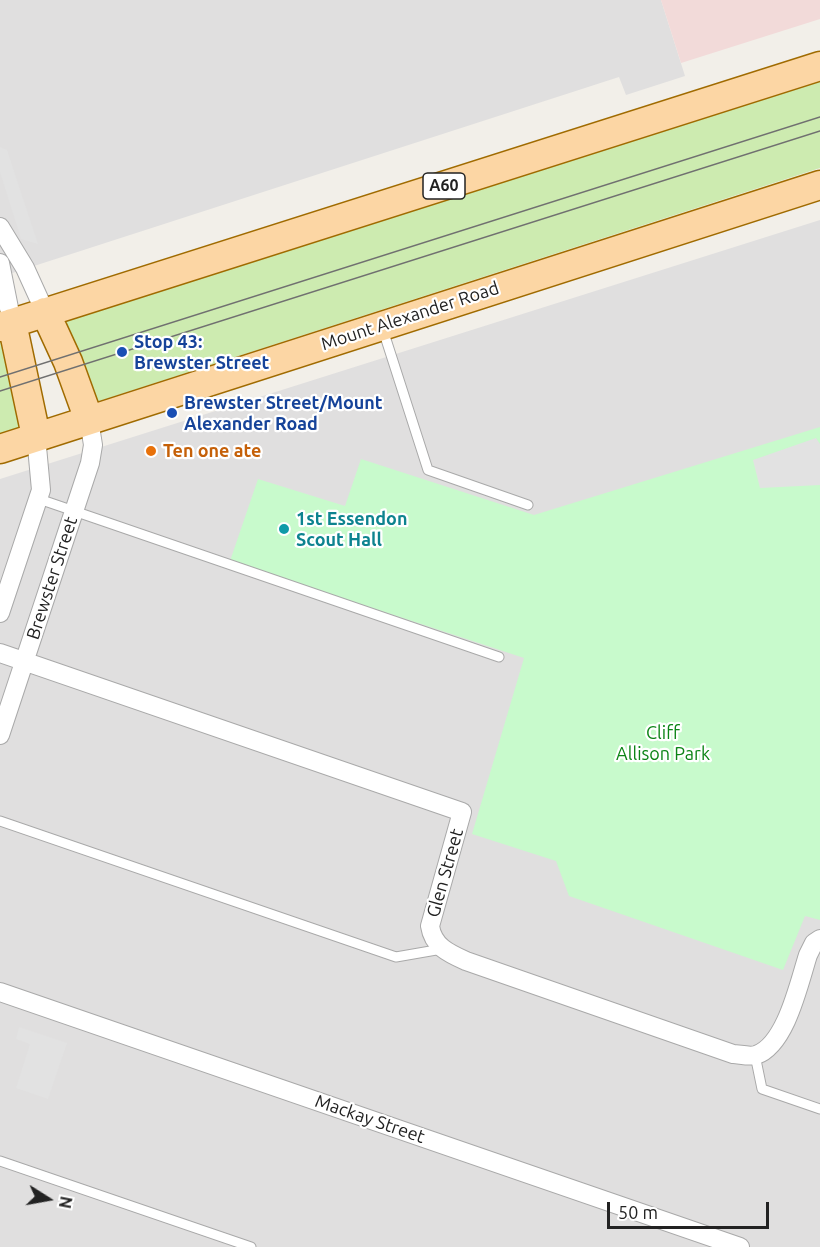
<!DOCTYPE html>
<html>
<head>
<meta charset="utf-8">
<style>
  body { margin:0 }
  #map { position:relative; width:820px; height:1247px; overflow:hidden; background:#f2efe9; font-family:Ubuntu,sans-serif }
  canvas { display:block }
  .north { position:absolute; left:18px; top:1169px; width:60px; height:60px; -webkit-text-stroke:4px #fff; paint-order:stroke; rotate:101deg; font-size:16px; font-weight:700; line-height:24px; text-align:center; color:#222 }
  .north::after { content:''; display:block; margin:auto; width:21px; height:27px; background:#222; clip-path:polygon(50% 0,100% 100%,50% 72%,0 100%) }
  .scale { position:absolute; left:607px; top:1202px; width:162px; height:27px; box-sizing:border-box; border:3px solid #222; border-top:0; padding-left:8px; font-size:18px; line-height:21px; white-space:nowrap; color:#222; -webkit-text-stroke:4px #fff; paint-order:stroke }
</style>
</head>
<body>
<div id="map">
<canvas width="820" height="1247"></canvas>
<div class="north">N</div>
<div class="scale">50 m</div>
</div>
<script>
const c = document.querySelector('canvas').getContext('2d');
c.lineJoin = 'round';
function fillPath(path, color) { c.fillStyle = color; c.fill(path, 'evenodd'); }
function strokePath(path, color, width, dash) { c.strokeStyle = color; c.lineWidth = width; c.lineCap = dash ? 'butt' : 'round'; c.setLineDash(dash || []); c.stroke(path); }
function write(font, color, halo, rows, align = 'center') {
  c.font = font + ' Ubuntu,sans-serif'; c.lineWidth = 4.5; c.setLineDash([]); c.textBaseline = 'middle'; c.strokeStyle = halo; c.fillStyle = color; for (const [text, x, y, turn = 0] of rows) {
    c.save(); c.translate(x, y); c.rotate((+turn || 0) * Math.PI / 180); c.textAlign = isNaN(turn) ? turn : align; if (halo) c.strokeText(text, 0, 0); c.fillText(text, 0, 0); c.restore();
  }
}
fillPath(new Path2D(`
  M 0,0 L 661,0 L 685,76 L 626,95 L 619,77 L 0,277 Z
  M 820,220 L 820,1247 L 0,1247 L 0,479 Z`), '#e0dfdf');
fillPath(new Path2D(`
  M 661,0 L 820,0 L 820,19 L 681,63 Z`), '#f2dad9');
fillPath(new Path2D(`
  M 820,79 L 820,168 L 96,402 L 61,319 Z
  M 0,339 L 20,427 L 0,434 Z`), '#cdebb0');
fillPath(new Path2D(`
  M 820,427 L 820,920 L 805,916 L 783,970 L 569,896 L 556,861 L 472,834 L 524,658 L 230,561 L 258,479 L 345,506 L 361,459 L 534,515 Z`), '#c8facc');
fillPath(new Path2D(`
  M 0,147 L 7,150 L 38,244 L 21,239 L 0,172 Z
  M 816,438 L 820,444 L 820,485 L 760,488 L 753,460 Z
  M 19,1027 L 67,1043 L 48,1099 L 16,1088 L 30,1044 L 16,1039 Z`), '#e2e2e2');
const service = new Path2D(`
  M 383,330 L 428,470 L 528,505
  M 39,499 L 499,657
  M 0,821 L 396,957 L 442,949
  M 755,1055 L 762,1089 L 820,1109
  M 0,1161 L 251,1247`);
const minor = new Path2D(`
  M 0,227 L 25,268 L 45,312
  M 0,263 L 12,323
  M 0,613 L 41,490 L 36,436
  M 0,653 L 462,812 L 430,926 C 433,946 448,953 466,961 L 733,1054 C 739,1054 749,1057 756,1055 C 786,1045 799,983 808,955 L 814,943 L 820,939
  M 0,735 L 90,463 L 93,445 L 89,420
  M 0,992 L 740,1247`);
const primary = new Path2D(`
  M 45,312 L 68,362 L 89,420
  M 12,323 L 36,436
  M 0,327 L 820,66
  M 0,449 L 820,185`);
strokePath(service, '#a9a9a9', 11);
strokePath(minor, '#a9a9a9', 20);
strokePath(primary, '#a06b00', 31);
strokePath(service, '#fff', 9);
strokePath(minor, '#fff', 18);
strokePath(primary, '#fcd6a4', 28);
strokePath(new Path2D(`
  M 0,377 L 820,117
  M 0,391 L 820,131`), '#707070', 1.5);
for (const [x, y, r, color] of [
  [122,352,6,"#1a4fb4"],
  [172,413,6,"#1a4fb4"],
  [151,451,6,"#e8710a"],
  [284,529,6,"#0f9aa8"]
]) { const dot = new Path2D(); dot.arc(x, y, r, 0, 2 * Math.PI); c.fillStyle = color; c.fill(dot); strokePath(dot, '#fff', 2); }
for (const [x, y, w] of [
  [444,186,42]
]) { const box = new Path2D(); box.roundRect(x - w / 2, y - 13, w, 26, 4.5); c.fillStyle = '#fff'; c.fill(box); strokePath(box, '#222', 1.5); }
write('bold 16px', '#222', null, [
  ["A60",444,186]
]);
write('18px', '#222', '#fff', [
  ["Mount Alexander Road",410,316,-18],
  ["Brewster Street",52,578,-72],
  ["Glen Street",445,873,-74],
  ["Mackay Street",370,1119,19]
]);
write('bold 18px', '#164399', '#fff', [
  ["Stop 43:",134,342],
  ["Brewster Street",134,363],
  ["Brewster Street/Mount",184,403],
  ["Alexander Road",184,424]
], 'left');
write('bold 18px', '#c56008', '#fff', [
  ["Ten one ate",163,451]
], 'left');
write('bold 18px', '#0d838f', '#fff', [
  ["1st Essendon",296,519],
  ["Scout Hall",296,540]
], 'left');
write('18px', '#0c8416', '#fff', [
  ["Cliff",663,733],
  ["Allison Park",663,754]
]);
</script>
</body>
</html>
